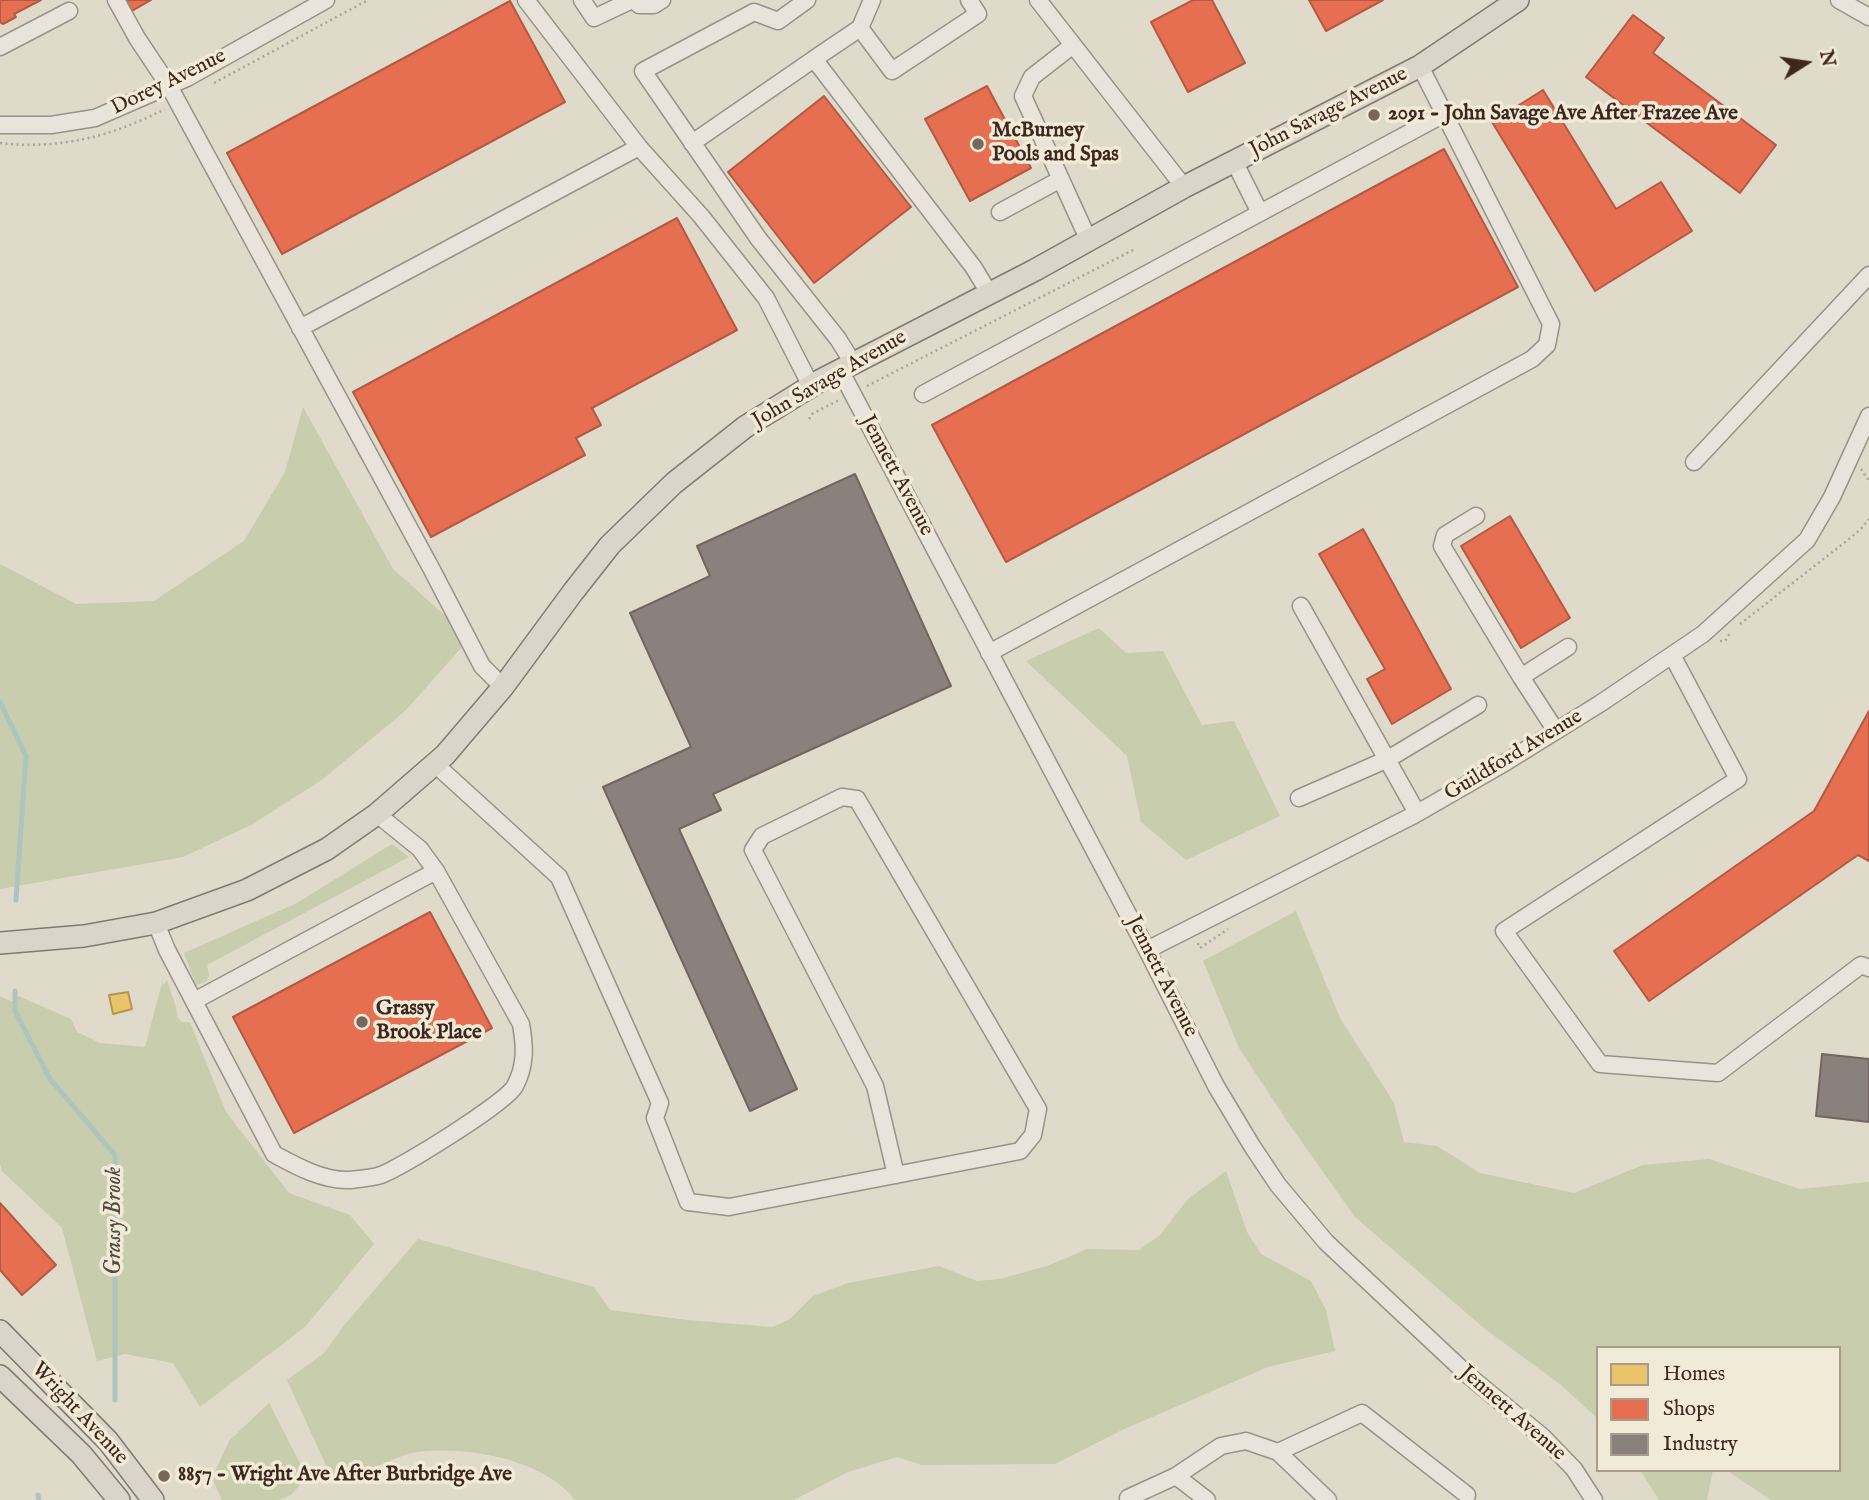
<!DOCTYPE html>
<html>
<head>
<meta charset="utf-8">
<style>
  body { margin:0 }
  #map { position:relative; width:1869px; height:1500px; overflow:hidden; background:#e0dacb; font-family:"IM FELL English",serif }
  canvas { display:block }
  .legend { position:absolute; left:1596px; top:1346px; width:245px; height:126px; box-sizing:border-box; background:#f1ead7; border:2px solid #a99c8d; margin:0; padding:9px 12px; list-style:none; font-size:21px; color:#3e271f }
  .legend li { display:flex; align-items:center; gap:14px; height:35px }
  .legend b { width:35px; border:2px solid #a99c8d }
  .north { position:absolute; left:1771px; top:28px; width:70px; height:70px; -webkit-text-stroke:5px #f1ead7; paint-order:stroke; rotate:78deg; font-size:19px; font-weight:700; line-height:28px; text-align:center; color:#3e271f }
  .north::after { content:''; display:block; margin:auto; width:24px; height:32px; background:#3e271f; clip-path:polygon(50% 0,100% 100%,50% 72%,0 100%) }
</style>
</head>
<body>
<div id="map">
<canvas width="1869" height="1500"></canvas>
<ul class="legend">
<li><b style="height:19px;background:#e9c46a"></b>Homes</li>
<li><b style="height:19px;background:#e76f51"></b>Shops</li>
<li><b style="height:19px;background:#8a817c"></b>Industry</li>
</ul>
<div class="north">N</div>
</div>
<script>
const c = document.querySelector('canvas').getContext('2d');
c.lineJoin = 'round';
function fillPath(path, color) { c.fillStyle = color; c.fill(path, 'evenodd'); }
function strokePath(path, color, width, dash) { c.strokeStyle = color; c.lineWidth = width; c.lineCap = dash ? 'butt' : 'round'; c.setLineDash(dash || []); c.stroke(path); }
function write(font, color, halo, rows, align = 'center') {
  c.font = font + ' "IM FELL English",serif'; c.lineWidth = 7; c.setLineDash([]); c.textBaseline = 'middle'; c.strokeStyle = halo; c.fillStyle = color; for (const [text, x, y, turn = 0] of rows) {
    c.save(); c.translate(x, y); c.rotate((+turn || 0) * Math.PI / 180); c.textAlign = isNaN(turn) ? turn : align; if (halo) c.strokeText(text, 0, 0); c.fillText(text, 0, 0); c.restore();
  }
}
fillPath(new Path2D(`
  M 303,407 L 393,569 L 470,638 L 405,711 L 323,779 L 253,824 L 183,857 L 0,889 L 0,564 L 76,604 L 154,601 L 244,541 L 285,472 Z
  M 1099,628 L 1126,653 L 1163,651 L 1202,725 L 1234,721 L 1280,816 L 1186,860 L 1141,822 L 1127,756 L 1026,661 Z
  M 392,844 L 409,857 L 207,965 L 209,976 L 206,982 L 196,985 L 184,953 L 297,903 Z
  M 1296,911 L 1340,1018 L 1394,1103 L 1404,1142 L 1437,1146 L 1480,1173 L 1574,1193 L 1643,1165 L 1709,1159 L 1800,1189 L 1869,1182 L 1869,1500 L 1771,1500 L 1726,1470 L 1839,1470 L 1839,1348 L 1598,1348 L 1598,1419 L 1561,1385 L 1485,1329 L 1355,1217 L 1289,1124 L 1239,1048 L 1203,961 Z
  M 164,975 L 162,986 L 167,980 L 176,1007 L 177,1017 L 182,1022 L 190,1022 L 226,1112 L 289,1193 L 350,1215 L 374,1244 L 305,1327 L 200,1407 L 173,1363 L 125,1354 L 97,1361 L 62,1228 L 2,1171 L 0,1164 L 0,996 L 15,1003 L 16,995 L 71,1019 L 77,1032 L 100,1043 L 145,1047 Z
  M 1226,1171 L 1247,1232 L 1261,1254 L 1311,1281 L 1326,1310 L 1335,1351 L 1268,1367 L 1122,1430 L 1055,1464 L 922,1465 L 897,1457 L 848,1472 L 794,1500 L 575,1500 C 544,1459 466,1446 417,1452 C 398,1455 380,1467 362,1471 C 351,1473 340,1473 330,1474 L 287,1380 L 324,1353 L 346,1323 L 418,1239 L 594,1287 L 610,1310 L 687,1320 L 773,1327 L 790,1319 L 813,1296 L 848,1283 L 939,1266 L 977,1281 L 1000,1279 L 1047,1266 L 1087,1249 L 1139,1250 L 1160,1235 L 1188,1199 Z
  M 269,1403 L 307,1477 L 291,1495 L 279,1500 L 222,1500 L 212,1478 L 229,1441 Z
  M 1640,1470 L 1713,1470 L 1707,1500 L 1659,1500 Z`), '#c7cdad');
const homes = new Path2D(`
  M 128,992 L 132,1009 L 113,1014 L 109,995 Z`);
fillPath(homes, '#e9c46a');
strokePath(homes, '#b69554', 2);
const shops = new Path2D(`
  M 0,0 L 41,0 L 14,14 L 16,17 L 3,24 L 0,22 Z
  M 126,0 L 151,0 L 132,11 Z
  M 1193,0 L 1212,0 L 1245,63 L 1188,92 L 1151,22 Z
  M 1309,0 L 1383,0 L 1326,31 Z
  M 510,1 L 565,102 L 282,254 L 227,153 Z
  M 1633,15 L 1664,38 L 1653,53 L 1776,145 L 1740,193 L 1586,77 Z
  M 987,86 L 1031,168 L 970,201 L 925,119 Z
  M 1543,90 L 1616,209 L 1661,182 L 1692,231 L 1595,291 L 1492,122 Z
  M 824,96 L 911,207 L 814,283 L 728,172 Z
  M 1444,149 L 1518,287 L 1006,562 L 932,425 Z
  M 677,218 L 737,330 L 592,408 L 601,425 L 576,438 L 585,455 L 431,537 L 353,392 Z
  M 1510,516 L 1570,618 L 1521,648 L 1461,546 Z
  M 1363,529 L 1451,689 L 1392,724 L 1367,679 L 1385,669 L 1319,554 Z
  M 1869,711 L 1869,861 L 1858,855 L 1649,1001 L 1614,951 L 1814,811 Z
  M 430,912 L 492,1028 L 294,1133 L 233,1017 Z
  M 0,1203 L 56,1265 L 22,1295 L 0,1270 Z`);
fillPath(shops, '#e76f51');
strokePath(shops, '#b45942', 2);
const industry = new Path2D(`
  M 855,474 L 951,686 L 713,794 L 721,810 L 679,829 L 797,1089 L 750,1111 L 603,787 L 691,747 L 630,613 L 710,576 L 697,546 Z
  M 1822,1054 L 1869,1059 L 1869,1122 L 1816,1116 Z`);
fillPath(industry, '#8a817c');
strokePath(industry, '#736660', 2);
strokePath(new Path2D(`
  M 0,702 L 26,756 L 16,900
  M 15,991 L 15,1011 L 50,1079 L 115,1155 L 115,1400
  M 38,1495 L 39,1500`), '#adc5bc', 5);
const minor = new Path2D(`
  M 116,0 L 137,38 L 169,86 L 431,568 L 482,666 L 503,687
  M 526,0 L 639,147 L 701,216 L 766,298 L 811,386
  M 582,0 L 594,18 L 632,0
  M 634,0 L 639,5 L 654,5 L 662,0
  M 807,0 L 778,21 L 754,12 L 643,71 L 758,238 L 838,339 L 853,363
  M 1038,0 L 1184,187
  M 1839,0 L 1869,17
  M 860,28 L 872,0
  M 1073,45 L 1032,77 L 1023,96 L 1089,241
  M 0,47 L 69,11
  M 814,59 L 860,28 L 892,71 L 978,14 L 969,0
  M 0,125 L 51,125 L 95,118 L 187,78 L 326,0
  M 692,143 L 814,59 L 974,268 L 989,293
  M 1234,161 L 1260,213
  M 1000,212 L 1061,179
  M 300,328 L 639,147
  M 840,370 L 1147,950 L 1216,1086 L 1252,1146 L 1278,1185 L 1326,1242 L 1469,1376 L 1543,1437 L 1574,1469 L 1594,1500
  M 923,394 L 1446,113
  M 1694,462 L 1869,275
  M 1476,516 L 1445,535 L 1442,546 L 1521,677
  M 1301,606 L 1417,813
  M 989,653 L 1532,359 L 1547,345 L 1551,324 L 1420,66
  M 1672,655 L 1738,779 L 1504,931 L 1600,1064 L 1718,1073 L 1861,965 L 1869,968
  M 1556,731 L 1521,677 L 1568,647
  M 435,764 L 559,877 L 660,1103 L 655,1118 L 688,1202 L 729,1207 L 1020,1151 L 1033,1135 L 1038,1109 L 857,799 L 842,797 L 762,836 L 753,850 L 875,1086 L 896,1175
  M 1299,798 L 1388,759 L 1478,705
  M 156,923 L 167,950 L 274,1154 C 296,1166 323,1181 349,1180 C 359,1179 372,1178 381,1175 C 402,1167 506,1103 515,1086 C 526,1065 525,1047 521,1024 L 436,871 L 420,849 L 377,814
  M 1147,950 L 1414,815 L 1506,762 L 1601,703 L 1703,634 L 1807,540 L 1832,497 L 1869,416
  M 194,1001 L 436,871
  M 1278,1452 L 1328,1500
  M 1128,1498 L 1176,1476
  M 1207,1500 L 1176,1476 L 1221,1446 L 1246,1441 L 1278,1452 L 1362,1413 L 1467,1495`);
const major = new Path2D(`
  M 0,943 L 84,936 L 156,923 L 247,890 L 327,849 L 377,814 L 445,755 L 503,687 L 573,592 L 610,545 L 674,483 L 745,427 L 821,380 L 1035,270 L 1184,187 L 1420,66 L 1518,0
  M 0,1331 L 108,1441 L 153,1500
  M 0,1376 L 81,1454 L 119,1500`);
strokePath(minor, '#989289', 19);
strokePath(major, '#817a72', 24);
strokePath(new Path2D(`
  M 214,83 L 368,0
  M 0,143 C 59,150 113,136 165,109
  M 867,386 L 1135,249
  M 809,419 L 812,414 L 839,400
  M 1861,469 L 1869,481
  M 1740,624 L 1844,543 L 1861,529 L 1869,519
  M 1720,641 L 1725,641 L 1730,633
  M 1198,943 L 1200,948 L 1228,929`), '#aaa49e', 2.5, [2, 3.5]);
strokePath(minor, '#e8e4dc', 16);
strokePath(major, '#dbd4c8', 21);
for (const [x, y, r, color] of [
  [1374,115,7,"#77665b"],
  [978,144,7,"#77665b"],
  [362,1022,7,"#77665b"],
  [164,1476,7,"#77665b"]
]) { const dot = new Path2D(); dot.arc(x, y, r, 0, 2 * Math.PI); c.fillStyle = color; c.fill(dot); strokePath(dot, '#f1ead7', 2.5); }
write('21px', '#3e271f', '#f1ead7', [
  ["Dorey Avenue",169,83,-26],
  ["John Savage Avenue",1329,113,-27],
  ["John Savage Avenue",830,380,-30],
  ["Jennett Avenue",896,476,62],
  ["Guildford Avenue",1514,756,-31],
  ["Jennett Avenue",1161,977,63],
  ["Wright Avenue",79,1414,47],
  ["Jennett Avenue",1512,1414,41]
]);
write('bold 21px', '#3e271f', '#f1ead7', [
  ["2091 - John Savage Ave After Frazee Ave",1388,115],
  ["McBurney",992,132],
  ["Pools and Spas",992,156],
  ["Grassy",376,1010],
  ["Brook Place",376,1034],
  ["8857 - Wright Ave After Burbridge Ave",178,1476]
], 'left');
write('italic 23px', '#544c44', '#f1ead7', [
  ["Grassy Brook",115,1221,-90]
]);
</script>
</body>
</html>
